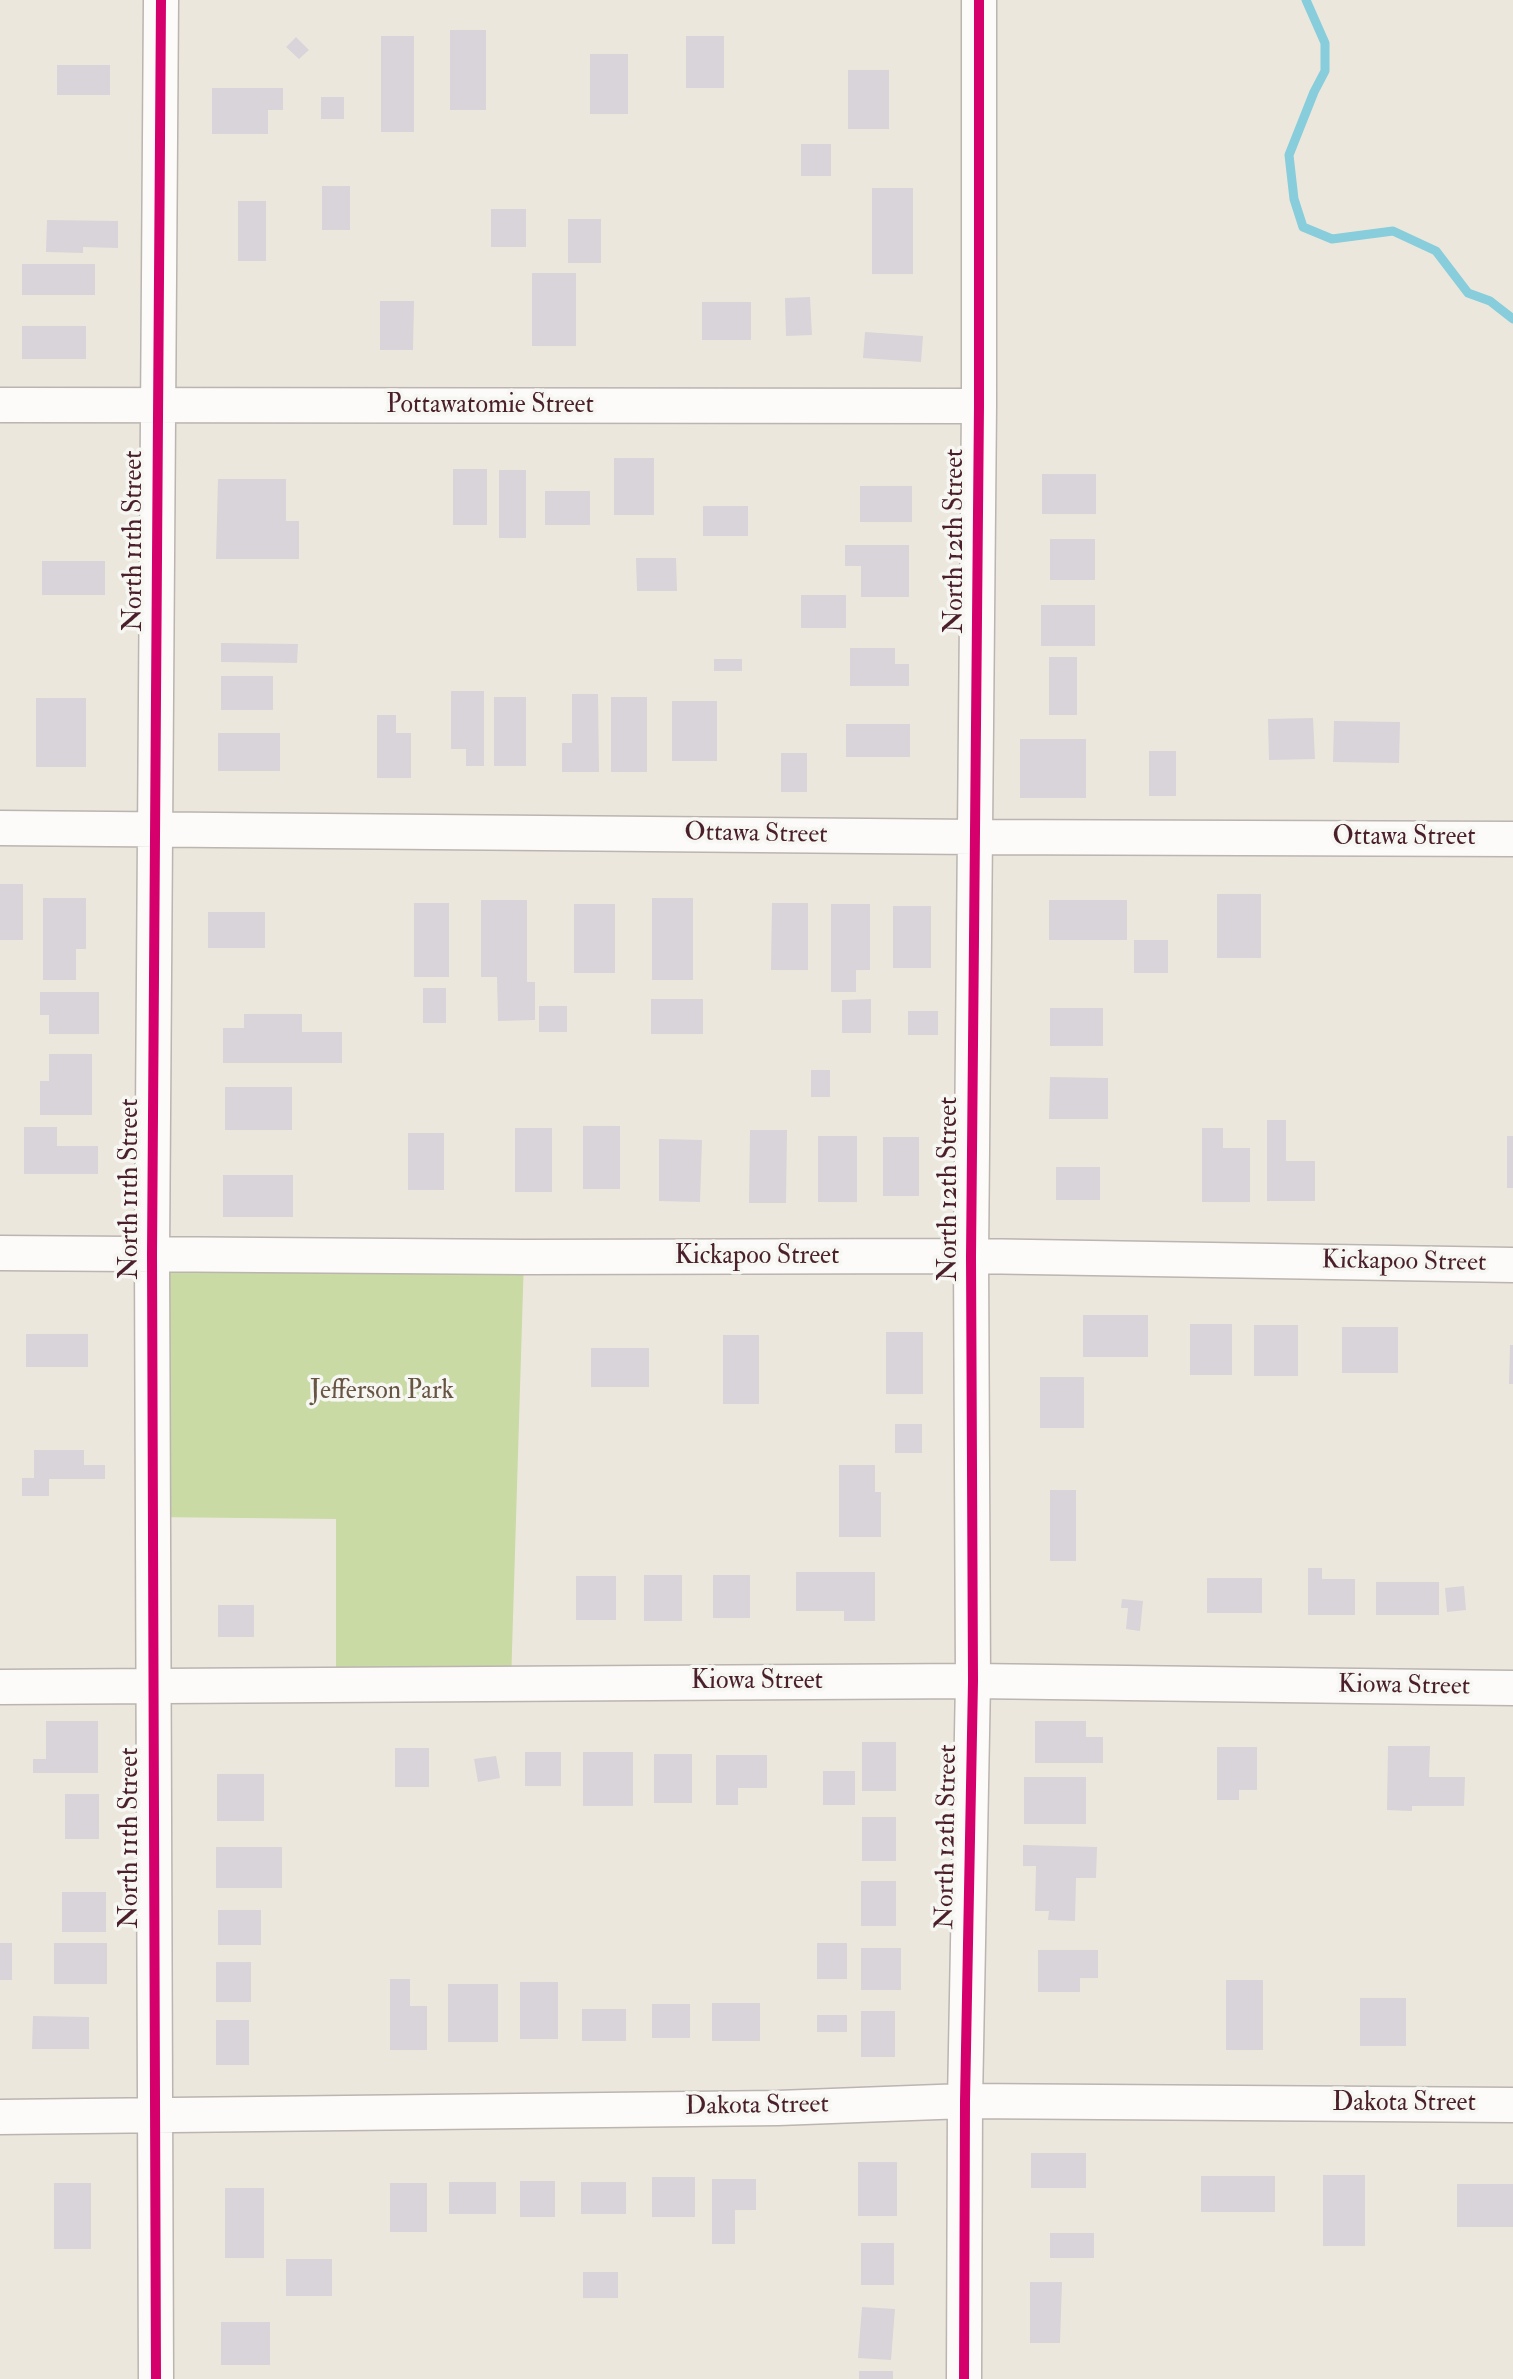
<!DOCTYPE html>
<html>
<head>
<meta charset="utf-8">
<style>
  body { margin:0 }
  canvas { display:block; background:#ebe7dc }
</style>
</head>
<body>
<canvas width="1513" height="2379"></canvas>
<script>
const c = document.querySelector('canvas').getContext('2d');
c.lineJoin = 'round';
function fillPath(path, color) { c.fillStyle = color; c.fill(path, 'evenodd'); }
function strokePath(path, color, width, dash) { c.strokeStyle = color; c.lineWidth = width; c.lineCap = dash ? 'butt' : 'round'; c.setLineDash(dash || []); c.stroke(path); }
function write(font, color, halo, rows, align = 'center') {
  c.font = font + ' "IM FELL Double Pica",serif'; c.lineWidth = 7; c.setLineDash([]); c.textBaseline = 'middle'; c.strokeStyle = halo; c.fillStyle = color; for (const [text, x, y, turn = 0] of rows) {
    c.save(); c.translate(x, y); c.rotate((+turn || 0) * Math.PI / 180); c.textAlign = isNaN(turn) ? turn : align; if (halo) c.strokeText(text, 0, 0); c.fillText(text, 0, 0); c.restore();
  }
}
fillPath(new Path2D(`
  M 152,1254 L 524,1257 L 511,1683 L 336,1684 L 336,1519 L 152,1517 Z`), '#c9daa4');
strokePath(new Path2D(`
  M 1306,0 L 1325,43 L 1325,71 L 1314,92 L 1289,155 L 1294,199 L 1303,227 L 1332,239 L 1393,231 L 1436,251 L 1468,293 L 1490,301 L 1513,319`), '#88cddb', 9);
fillPath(new Path2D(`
  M 450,30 L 486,30 L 486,110 L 450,110 Z
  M 381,36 L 414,36 L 414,132 L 381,132 Z
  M 686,36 L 724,36 L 724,88 L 686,88 Z
  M 296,37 L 309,50 L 299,59 L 286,47 Z
  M 590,54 L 628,54 L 628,114 L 590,114 Z
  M 57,65 L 110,65 L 110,95 L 57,95 Z
  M 848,70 L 889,70 L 889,129 L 848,129 Z
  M 212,88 L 283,88 L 283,110 L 268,110 L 268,134 L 212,134 Z
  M 321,97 L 344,97 L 344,119 L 321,119 Z
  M 801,144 L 831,144 L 831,176 L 801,176 Z
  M 322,186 L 350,186 L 350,230 L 322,230 Z
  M 872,188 L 913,188 L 913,274 L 872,274 Z
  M 238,201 L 266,201 L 266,261 L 238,261 Z
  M 491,209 L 526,209 L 526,247 L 491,247 Z
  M 568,219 L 601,219 L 601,263 L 568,263 Z
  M 47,220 L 118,221 L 118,248 L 83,247 L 83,253 L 46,252 Z
  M 22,264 L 95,264 L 95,295 L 22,295 Z
  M 532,273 L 576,273 L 576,346 L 532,346 Z
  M 810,297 L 812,335 L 786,336 L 785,298 Z
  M 380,301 L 414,301 L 413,350 L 380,350 Z
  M 702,302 L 751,302 L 751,340 L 702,340 Z
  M 22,326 L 86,326 L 86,359 L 22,359 Z
  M 865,332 L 923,336 L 921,362 L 863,358 Z
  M 614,458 L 654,458 L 654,515 L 614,515 Z
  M 453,469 L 487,469 L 487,525 L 453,525 Z
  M 499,470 L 526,470 L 526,538 L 499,538 Z
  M 1042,474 L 1096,474 L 1096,514 L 1042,514 Z
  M 218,479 L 286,479 L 286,521 L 299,521 L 299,559 L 216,559 Z
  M 860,486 L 912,486 L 912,522 L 860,522 Z
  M 545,491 L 590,491 L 590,525 L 545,525 Z
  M 703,506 L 748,506 L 748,536 L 703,536 Z
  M 1050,539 L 1095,539 L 1095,580 L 1050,580 Z
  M 845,545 L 909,545 L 909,597 L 861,597 L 861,566 L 845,566 Z
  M 636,558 L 676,558 L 677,591 L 637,591 Z
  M 42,561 L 105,561 L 105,595 L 42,595 Z
  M 801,595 L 846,595 L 846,628 L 801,628 Z
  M 1041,605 L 1095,605 L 1095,646 L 1041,646 Z
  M 221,643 L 298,644 L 297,663 L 221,662 Z
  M 850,648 L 895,648 L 895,664 L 909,664 L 909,686 L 850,686 Z
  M 1049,657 L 1077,657 L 1077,715 L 1049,715 Z
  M 714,659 L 742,659 L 742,671 L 714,671 Z
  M 221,676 L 273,676 L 273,710 L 221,710 Z
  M 451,691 L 484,691 L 484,766 L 466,766 L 466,749 L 451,749 Z
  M 572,694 L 598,694 L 599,772 L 562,772 L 562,743 L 572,743 Z
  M 494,697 L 526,697 L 526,766 L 494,766 Z
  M 611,697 L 647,697 L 647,772 L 611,772 Z
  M 36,698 L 86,698 L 86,767 L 36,767 Z
  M 672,701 L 717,701 L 717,761 L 672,761 Z
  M 377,715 L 396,715 L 396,733 L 411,733 L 411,778 L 377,778 Z
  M 1313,718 L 1315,759 L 1269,760 L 1268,719 Z
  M 1334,721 L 1400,722 L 1399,763 L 1333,762 Z
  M 846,724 L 910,724 L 910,757 L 846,757 Z
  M 218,733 L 280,733 L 280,771 L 218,771 Z
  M 1020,739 L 1086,739 L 1086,798 L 1020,798 Z
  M 1149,751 L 1176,751 L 1176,796 L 1149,796 Z
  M 781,753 L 807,753 L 807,792 L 781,792 Z
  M 0,884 L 23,884 L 23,940 L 0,940 Z
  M 1217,894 L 1261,894 L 1261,958 L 1217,958 Z
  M 43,898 L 86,898 L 86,949 L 76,949 L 76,980 L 43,980 Z
  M 652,898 L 693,898 L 693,980 L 652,980 Z
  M 481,900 L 527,900 L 527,982 L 535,982 L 535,1020 L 498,1021 L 497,977 L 481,977 Z
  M 1049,900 L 1127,900 L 1127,940 L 1049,940 Z
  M 414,903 L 449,903 L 449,977 L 414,977 Z
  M 772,903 L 808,903 L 808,970 L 771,970 Z
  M 574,904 L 615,904 L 615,973 L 574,973 Z
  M 831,904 L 870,904 L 870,970 L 856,970 L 856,992 L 831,992 Z
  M 893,906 L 931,906 L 931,968 L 893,968 Z
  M 208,912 L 265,912 L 265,948 L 208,948 Z
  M 1134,940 L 1168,940 L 1168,973 L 1134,973 Z
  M 423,988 L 446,988 L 446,1023 L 423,1023 Z
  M 40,992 L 99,992 L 99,1034 L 49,1034 L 49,1015 L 40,1015 Z
  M 651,999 L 703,999 L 703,1034 L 651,1034 Z
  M 871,999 L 871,1033 L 842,1033 L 842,1000 Z
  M 539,1006 L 567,1006 L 567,1032 L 539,1032 Z
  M 1050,1008 L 1103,1008 L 1103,1046 L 1050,1046 Z
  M 908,1011 L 938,1011 L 938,1035 L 908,1035 Z
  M 244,1014 L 302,1014 L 302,1032 L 342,1032 L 342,1063 L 223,1063 L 223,1028 L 244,1028 Z
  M 49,1054 L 92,1054 L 92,1115 L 40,1115 L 40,1081 L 49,1081 Z
  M 811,1070 L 830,1070 L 830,1097 L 811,1097 Z
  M 1050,1077 L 1108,1078 L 1108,1119 L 1049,1119 Z
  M 225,1087 L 292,1087 L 292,1130 L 225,1130 Z
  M 1267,1120 L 1286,1120 L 1286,1161 L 1315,1161 L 1315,1201 L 1267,1201 Z
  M 583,1126 L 620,1126 L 620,1189 L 583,1189 Z
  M 24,1127 L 57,1127 L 57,1146 L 98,1146 L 98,1174 L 24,1174 Z
  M 515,1128 L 552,1128 L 552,1192 L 515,1192 Z
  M 1202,1128 L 1223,1128 L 1223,1148 L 1250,1148 L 1250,1202 L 1202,1202 Z
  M 750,1130 L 787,1130 L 786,1203 L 749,1203 Z
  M 408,1133 L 444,1133 L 444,1190 L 408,1190 Z
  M 818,1136 L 857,1136 L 857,1202 L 818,1202 Z
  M 1507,1136 L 1513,1136 L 1513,1188 L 1507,1188 Z
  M 883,1137 L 919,1137 L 919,1196 L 883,1196 Z
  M 659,1139 L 702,1140 L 700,1202 L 659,1201 Z
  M 1056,1167 L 1100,1167 L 1100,1200 L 1056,1200 Z
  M 223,1175 L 293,1175 L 293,1217 L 223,1217 Z
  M 1083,1315 L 1148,1315 L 1148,1357 L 1083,1357 Z
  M 1190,1324 L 1232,1324 L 1232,1375 L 1190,1375 Z
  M 1254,1325 L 1298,1325 L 1298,1376 L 1254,1376 Z
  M 1342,1327 L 1398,1327 L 1398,1373 L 1342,1373 Z
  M 886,1332 L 923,1332 L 923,1394 L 886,1394 Z
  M 26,1334 L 88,1334 L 88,1367 L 26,1367 Z
  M 723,1335 L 759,1335 L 759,1404 L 723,1404 Z
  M 1510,1345 L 1513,1345 L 1513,1384 L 1509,1384 Z
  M 591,1348 L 649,1348 L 649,1387 L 591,1387 Z
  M 1040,1377 L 1084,1377 L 1084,1428 L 1040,1428 Z
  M 895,1424 L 922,1424 L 922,1453 L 895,1453 Z
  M 34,1450 L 84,1450 L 84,1465 L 105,1465 L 105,1479 L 49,1479 L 49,1496 L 22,1496 L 22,1478 L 34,1478 Z
  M 839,1465 L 875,1465 L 875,1492 L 881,1492 L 881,1537 L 839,1537 Z
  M 1050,1490 L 1076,1490 L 1076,1561 L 1050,1561 Z
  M 1308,1568 L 1322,1568 L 1322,1579 L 1355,1579 L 1355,1615 L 1308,1615 Z
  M 796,1572 L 875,1572 L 875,1621 L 844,1621 L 844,1611 L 796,1611 Z
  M 644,1575 L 682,1575 L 682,1621 L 644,1621 Z
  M 713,1575 L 750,1575 L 750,1618 L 713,1618 Z
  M 576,1576 L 616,1576 L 616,1620 L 576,1620 Z
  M 1207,1578 L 1262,1578 L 1262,1613 L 1207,1613 Z
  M 1376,1582 L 1439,1582 L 1439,1615 L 1376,1615 Z
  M 1464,1586 L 1466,1610 L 1447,1612 L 1445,1588 Z
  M 1122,1599 L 1143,1601 L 1140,1631 L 1126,1629 L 1128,1608 L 1121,1608 Z
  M 218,1605 L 254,1605 L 254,1637 L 218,1637 Z
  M 46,1721 L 98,1721 L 98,1773 L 33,1773 L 33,1759 L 46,1759 Z
  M 1035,1721 L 1086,1721 L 1086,1737 L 1103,1737 L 1103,1763 L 1035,1763 Z
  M 862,1742 L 896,1742 L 896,1791 L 862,1791 Z
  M 1388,1746 L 1430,1746 L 1429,1777 L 1465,1777 L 1464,1806 L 1412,1806 L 1412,1811 L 1387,1810 Z
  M 1217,1747 L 1257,1747 L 1257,1790 L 1239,1790 L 1239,1800 L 1217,1800 Z
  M 395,1748 L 429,1748 L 429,1787 L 395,1787 Z
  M 525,1752 L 561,1752 L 561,1786 L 525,1786 Z
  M 583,1752 L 633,1752 L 633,1806 L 583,1806 Z
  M 654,1754 L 692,1754 L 692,1803 L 654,1803 Z
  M 716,1755 L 767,1755 L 767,1788 L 738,1788 L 738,1805 L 716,1805 Z
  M 496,1756 L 500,1778 L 478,1782 L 474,1759 Z
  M 823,1771 L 855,1771 L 855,1805 L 823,1805 Z
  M 217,1774 L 264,1774 L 264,1821 L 217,1821 Z
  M 1024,1777 L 1086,1777 L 1086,1824 L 1024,1824 Z
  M 65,1794 L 99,1794 L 99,1839 L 65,1839 Z
  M 862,1817 L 896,1817 L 896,1861 L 862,1861 Z
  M 1023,1845 L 1097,1847 L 1096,1878 L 1076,1878 L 1075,1921 L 1048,1920 L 1049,1911 L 1035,1911 L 1036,1866 L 1023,1866 Z
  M 216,1847 L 282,1847 L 282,1888 L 216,1888 Z
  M 861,1881 L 896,1881 L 896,1926 L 861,1926 Z
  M 62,1892 L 106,1892 L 106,1932 L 62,1932 Z
  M 218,1910 L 261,1910 L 261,1945 L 218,1945 Z
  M 0,1943 L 12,1943 L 12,1980 L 0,1980 Z
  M 54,1943 L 107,1943 L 107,1984 L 54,1984 Z
  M 817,1943 L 847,1943 L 847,1979 L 817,1979 Z
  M 861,1948 L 901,1948 L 901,1990 L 861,1990 Z
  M 1038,1950 L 1098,1950 L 1098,1978 L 1080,1978 L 1080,1992 L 1038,1992 Z
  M 216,1962 L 251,1962 L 251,2002 L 216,2002 Z
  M 390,1979 L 410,1979 L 410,2006 L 427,2006 L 427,2050 L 390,2050 Z
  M 1226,1980 L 1263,1980 L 1263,2050 L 1226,2050 Z
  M 520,1982 L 558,1982 L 558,2039 L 520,2039 Z
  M 448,1984 L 498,1984 L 498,2042 L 448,2042 Z
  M 1360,1998 L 1406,1998 L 1406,2046 L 1360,2046 Z
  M 712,2003 L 760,2003 L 760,2041 L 712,2041 Z
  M 652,2004 L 690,2004 L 690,2038 L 652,2038 Z
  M 582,2009 L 626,2009 L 626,2041 L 582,2041 Z
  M 861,2011 L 895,2011 L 895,2057 L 861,2057 Z
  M 817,2015 L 847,2015 L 847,2032 L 817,2032 Z
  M 33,2016 L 89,2017 L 89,2049 L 32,2049 Z
  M 216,2020 L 249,2020 L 249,2065 L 216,2065 Z
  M 1031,2153 L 1086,2153 L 1086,2188 L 1031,2188 Z
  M 858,2162 L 897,2162 L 897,2216 L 858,2216 Z
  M 1323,2175 L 1365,2175 L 1365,2246 L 1323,2246 Z
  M 1201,2176 L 1275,2176 L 1275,2212 L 1201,2212 Z
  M 652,2177 L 695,2177 L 695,2217 L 652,2217 Z
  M 712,2179 L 756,2179 L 756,2210 L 735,2210 L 735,2244 L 712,2244 Z
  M 520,2181 L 555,2181 L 555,2217 L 520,2217 Z
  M 449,2182 L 496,2182 L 496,2214 L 449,2214 Z
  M 581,2182 L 626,2182 L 626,2214 L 581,2214 Z
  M 54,2183 L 91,2183 L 91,2249 L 54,2249 Z
  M 390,2183 L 427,2183 L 427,2232 L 390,2232 Z
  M 1457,2184 L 1513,2184 L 1513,2227 L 1457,2227 Z
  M 225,2188 L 264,2188 L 264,2258 L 225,2258 Z
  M 1050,2233 L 1094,2233 L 1094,2258 L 1050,2258 Z
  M 861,2243 L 894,2243 L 894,2285 L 861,2285 Z
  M 286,2259 L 332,2259 L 332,2296 L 286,2296 Z
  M 583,2272 L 618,2272 L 618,2298 L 583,2298 Z
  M 1030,2282 L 1062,2282 L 1060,2343 L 1030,2343 Z
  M 862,2307 L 895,2309 L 891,2360 L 858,2358 Z
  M 221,2322 L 270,2322 L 270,2365 L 221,2365 Z
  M 859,2371 L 893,2371 L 893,2379 L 859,2379 Z`), '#d9d4d9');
const minor = new Path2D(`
  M 0,405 L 979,406
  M 0,828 L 975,837 L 1513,839
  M 0,1253 L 524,1257 L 971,1256 L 1513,1265
  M 0,1687 L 973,1681 L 1513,1688
  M 0,2117 L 778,2108 L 965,2101 L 1513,2105
  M 156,2379 L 152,1254 L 161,0
  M 964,2379 L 965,2101 L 973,1681 L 971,1256 L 979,406 L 979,0`);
strokePath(minor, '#bbb4af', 37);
strokePath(minor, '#fcfbfa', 34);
strokePath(new Path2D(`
  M 156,2379 L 152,1254 L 161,0
  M 964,2379 L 965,2101 L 973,1681 L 971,1256 L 979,406 L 979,0`), '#d6006c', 10);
write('26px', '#4a1f2b', '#f6f6f2', [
  ["Pottawatomie Street",490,406],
  ["North 11th Street",135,541,-90],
  ["North 12th Street",956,541,-90],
  ["Ottawa Street",756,835,1],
  ["Ottawa Street",1404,838],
  ["North 11th Street",131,1189,-90],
  ["North 12th Street",950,1189,-90],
  ["Kickapoo Street",757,1257],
  ["Kickapoo Street",1404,1263,1],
  ["Kiowa Street",757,1682],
  ["Kiowa Street",1404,1687,1],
  ["North 12th Street",948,1837,-89],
  ["North 11th Street",131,1838,-90],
  ["Dakota Street",1404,2104],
  ["Dakota Street",757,2107,-1]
]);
write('26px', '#685442', '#f6f6f2', [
  ["Jefferson Park",382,1392]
]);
</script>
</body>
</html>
